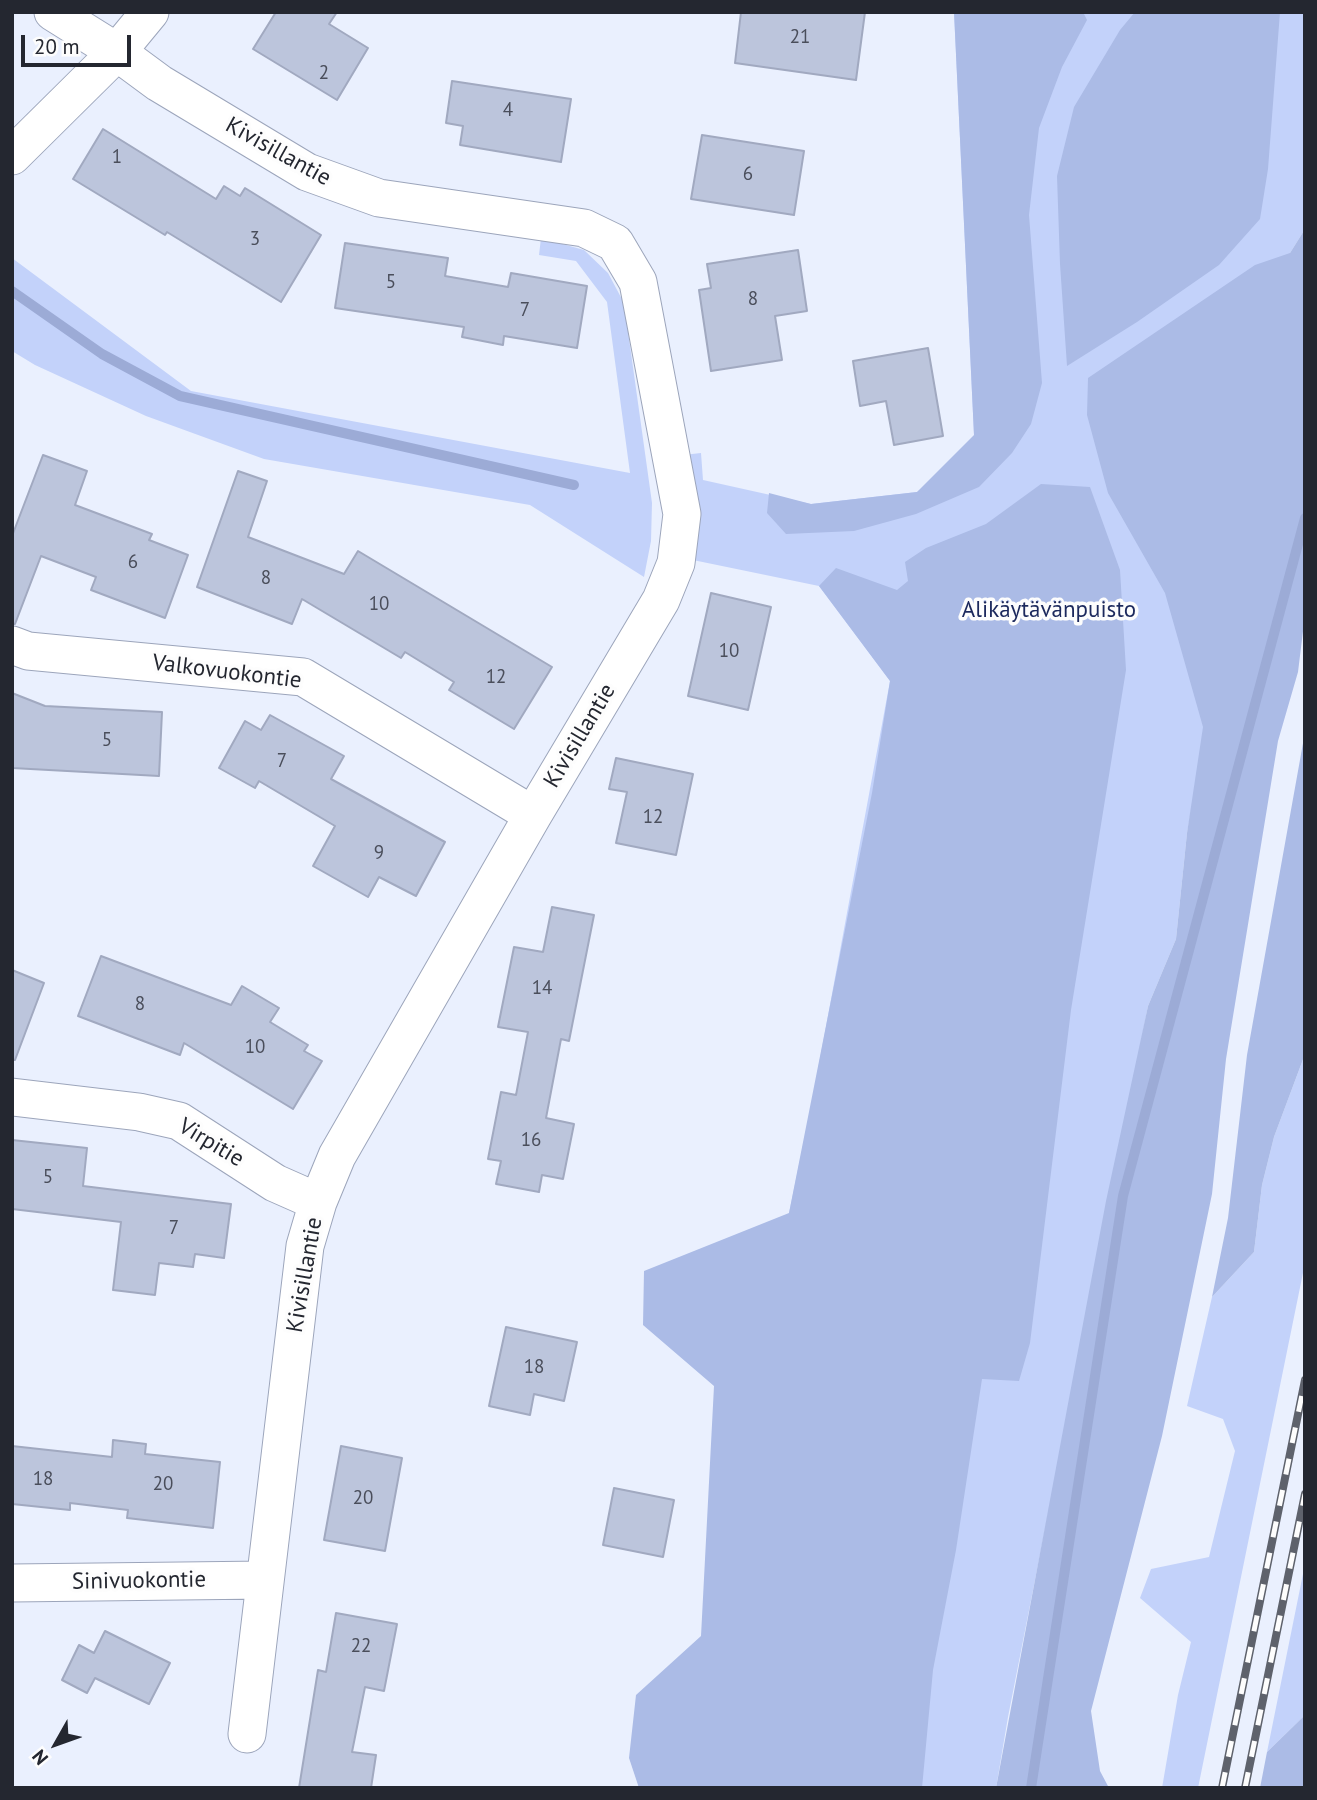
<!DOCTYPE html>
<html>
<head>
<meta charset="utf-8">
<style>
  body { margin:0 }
  #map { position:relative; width:1317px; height:1800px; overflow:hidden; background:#eaf0fe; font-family:"PT Sans",sans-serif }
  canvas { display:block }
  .frame { position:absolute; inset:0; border:14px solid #242730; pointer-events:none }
  .north { position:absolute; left:21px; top:1709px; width:70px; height:70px; -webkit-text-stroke:5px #fdfdfd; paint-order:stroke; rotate:230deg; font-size:19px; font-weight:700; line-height:28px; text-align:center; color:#242730 }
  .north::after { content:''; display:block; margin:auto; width:24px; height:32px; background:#242730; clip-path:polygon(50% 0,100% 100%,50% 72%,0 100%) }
  .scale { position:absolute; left:21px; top:35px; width:110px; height:32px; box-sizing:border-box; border:4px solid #242730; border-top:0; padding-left:9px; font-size:21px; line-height:24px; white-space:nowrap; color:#242730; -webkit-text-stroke:5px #fdfdfd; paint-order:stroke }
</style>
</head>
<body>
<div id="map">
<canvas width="1317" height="1800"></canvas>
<div class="frame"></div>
<div class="north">N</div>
<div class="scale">20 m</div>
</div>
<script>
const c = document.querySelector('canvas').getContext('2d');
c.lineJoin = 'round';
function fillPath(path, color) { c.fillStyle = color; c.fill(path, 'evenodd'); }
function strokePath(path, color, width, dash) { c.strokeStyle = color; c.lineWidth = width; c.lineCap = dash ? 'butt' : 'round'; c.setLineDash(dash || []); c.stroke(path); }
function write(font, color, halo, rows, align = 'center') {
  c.font = font + ' "PT Sans",sans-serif'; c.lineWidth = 7; c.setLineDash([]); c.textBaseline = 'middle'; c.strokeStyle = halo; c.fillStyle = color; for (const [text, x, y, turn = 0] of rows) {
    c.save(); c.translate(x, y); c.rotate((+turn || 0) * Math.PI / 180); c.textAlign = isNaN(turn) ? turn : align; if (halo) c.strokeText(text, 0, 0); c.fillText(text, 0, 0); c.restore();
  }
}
fillPath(new Path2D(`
  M 954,12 L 1305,12 L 1305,229 L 1290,253 L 1187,833 L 1176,939 L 1148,1006 L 1008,1717 L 996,1788 L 678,1788 L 701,1637 L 811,1107 L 890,681 L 819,586 L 688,559 L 683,455 L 701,453 L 703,480 L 811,504 L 917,492 L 980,447 L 974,435 Z
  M 541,238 L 584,250 L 608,273 L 624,303 L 652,503 L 651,541 L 644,577 L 530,505 L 264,459 L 146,416 L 35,365 L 12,351 L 12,258 L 191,391 L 630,473 L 607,302 L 576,261 L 539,255 Z
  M 1305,1054 L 1305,1263 L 1198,1788 L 1162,1788 L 1178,1695 L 1191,1642 L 1140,1598 L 1151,1569 L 1209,1557 L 1235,1451 L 1223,1419 L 1187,1406 L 1212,1297 L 1254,1252 L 1262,1185 L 1274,1137 Z
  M 1305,1564 L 1305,1715 L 1267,1752 Z`), '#c3d2fa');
fillPath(new Path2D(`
  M 954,12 L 1083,12 L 1087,20 L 1062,67 L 1039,128 L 1029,215 L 1042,383 L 1031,424 L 1012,453 L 979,487 L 916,514 L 854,531 L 786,534 L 767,513 L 769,493 L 811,504 L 917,492 L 974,435 Z
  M 1135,12 L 1280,12 L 1268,169 L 1260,219 L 1219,265 L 1137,322 L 1067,366 L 1060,264 L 1057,176 L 1074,107 L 1120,30 Z
  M 1305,229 L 1305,615 L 1298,672 L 1278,741 L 1226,1059 L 1212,1194 L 1162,1436 L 1091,1711 L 1100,1771 L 1109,1788 L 996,1788 L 1106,1201 L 1148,1006 L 1176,939 L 1187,833 L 1203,727 L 1165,593 L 1108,493 L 1087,415 L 1088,378 L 1255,265 L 1290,253 Z
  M 1041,484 L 1090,487 L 1120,570 L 1126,670 L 1071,1010 L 1030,1343 L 1019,1381 L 982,1379 L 956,1550 L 933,1670 L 922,1788 L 639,1788 L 629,1758 L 636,1695 L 701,1636 L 714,1386 L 643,1325 L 644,1271 L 789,1213 L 872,793 L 890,681 L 819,586 L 836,568 L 897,590 L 908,581 L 905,562 L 926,548 L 986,524 Z
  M 1305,732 L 1305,1054 L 1274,1137 L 1262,1185 L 1254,1252 L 1212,1297 L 1228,1218 L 1247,1055 Z
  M 1305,1715 L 1305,1788 L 1260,1788 L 1267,1752 Z`), '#abbbe6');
strokePath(new Path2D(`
  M 12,291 L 102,354 L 180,396 L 574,485
  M 1031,1788 L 1123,1196 L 1305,518`), '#9cabd6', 10);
const building = new Path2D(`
  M 276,12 L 337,12 L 329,24 L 368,48 L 337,100 L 253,49 Z
  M 741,12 L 865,12 L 856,80 L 735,63 Z
  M 452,81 L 571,99 L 561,162 L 460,145 L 463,126 L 446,123 Z
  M 103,129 L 216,199 L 224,186 L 240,196 L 245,188 L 321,235 L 281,302 L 167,232 L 165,235 L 73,179 Z
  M 702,135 L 804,151 L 794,215 L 691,199 Z
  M 345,243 L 448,258 L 445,276 L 508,287 L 511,273 L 587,286 L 577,348 L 504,336 L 503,345 L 462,337 L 464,327 L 335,308 Z
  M 798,250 L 807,311 L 775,316 L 782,360 L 711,371 L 699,290 L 711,288 L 707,264 Z
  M 928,348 L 943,436 L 894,445 L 886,401 L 860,406 L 853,361 Z
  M 43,455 L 87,471 L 75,505 L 152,534 L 149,540 L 188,555 L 165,618 L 91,590 L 96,577 L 41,556 L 15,624 L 12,624 L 12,536 Z
  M 238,471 L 267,481 L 248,537 L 344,574 L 358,551 L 552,667 L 514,729 L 449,690 L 454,682 L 405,652 L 401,658 L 302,599 L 292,624 L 197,587 Z
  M 711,593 L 771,607 L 748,710 L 688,696 Z
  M 12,693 L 45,706 L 162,712 L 159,776 L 12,768 Z
  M 270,715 L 344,756 L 331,779 L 445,842 L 416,896 L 379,877 L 368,897 L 313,866 L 335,826 L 259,781 L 255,788 L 219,768 L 245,721 L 261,730 Z
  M 616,758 L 693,774 L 676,855 L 616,843 L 627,792 L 609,789 Z
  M 552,907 L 594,915 L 569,1041 L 561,1039 L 546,1118 L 574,1124 L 563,1179 L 542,1175 L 539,1192 L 496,1184 L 501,1161 L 488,1159 L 501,1092 L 516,1095 L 528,1032 L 498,1027 L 514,947 L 543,952 Z
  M 101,956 L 231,1005 L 242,986 L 279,1008 L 270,1022 L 308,1045 L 304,1051 L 322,1061 L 293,1109 L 184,1043 L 180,1055 L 78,1016 Z
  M 12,970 L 44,983 L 15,1060 L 12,1060 Z
  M 12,1140 L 87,1148 L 83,1186 L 231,1204 L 224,1258 L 195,1254 L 193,1267 L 159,1263 L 155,1295 L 113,1290 L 121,1222 L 12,1209 Z
  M 506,1327 L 577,1342 L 564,1401 L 534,1394 L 530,1415 L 489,1406 Z
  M 113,1440 L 146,1444 L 145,1454 L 220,1462 L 213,1528 L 127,1518 L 128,1510 L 70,1503 L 70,1510 L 12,1504 L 12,1446 L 112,1457 Z
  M 341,1446 L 402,1458 L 385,1551 L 324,1540 Z
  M 614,1488 L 674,1500 L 663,1557 L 603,1545 Z
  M 336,1613 L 397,1624 L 384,1691 L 365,1687 L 352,1752 L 376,1755 L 371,1788 L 299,1788 L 318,1670 L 326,1672 Z
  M 105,1631 L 170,1663 L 149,1704 L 95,1678 L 87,1693 L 62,1680 L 79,1645 L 94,1653 Z`);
fillPath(building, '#bcc5dc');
strokePath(building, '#a1a9c0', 2);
const street = new Path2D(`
  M 53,12 L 117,52 L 159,83 L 307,172 L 379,198 L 584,228 L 615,243 L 638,282 L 682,514 L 676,563 L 661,600 L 533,815 L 337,1156 L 318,1202 L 305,1246 L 247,1734
  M 12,156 L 117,52 L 150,12
  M 12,645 L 28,651 L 303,677 L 533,815
  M 12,1097 L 139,1112 L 179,1121 L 275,1183 L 318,1202
  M 12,1583 L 265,1580`);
strokePath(street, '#9ca5bb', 39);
strokePath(street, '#fff', 37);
const rail = new Path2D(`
  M 1222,1788 L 1305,1380
  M 1245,1788 L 1305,1494`);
strokePath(rail, '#5e626c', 8);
strokePath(rail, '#fdfdfd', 5, [16]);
write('19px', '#4a4e5b', null, [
  ["21",800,38],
  ["2",324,74],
  ["4",508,111],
  ["1",117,158],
  ["6",748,175],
  ["3",255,240],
  ["5",391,283],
  ["8",753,300],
  ["7",525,311],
  ["6",133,563],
  ["8",266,579],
  ["10",379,605],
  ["10",729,652],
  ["12",496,678],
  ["5",107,741],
  ["7",282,762],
  ["12",653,818],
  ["9",379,854],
  ["14",542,989],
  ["8",140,1005],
  ["10",255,1048],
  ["16",531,1141],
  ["5",48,1178],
  ["7",174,1229],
  ["18",534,1368],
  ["18",43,1480],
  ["20",163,1485],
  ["20",363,1499],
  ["22",361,1647]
]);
write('23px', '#242730', '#fdfdfd', [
  ["Kivisillantie",278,152,29],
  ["Valkovuokontie",227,672,7],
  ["Kivisillantie",580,736,-59],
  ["Virpitie",211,1143,31],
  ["Kivisillantie",305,1275,-80],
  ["Sinivuokontie",139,1581,-1]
]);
write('23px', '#1c295d', '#fdfdfd', [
  ["Alikäytävänpuisto",1049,610]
]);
</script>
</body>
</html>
